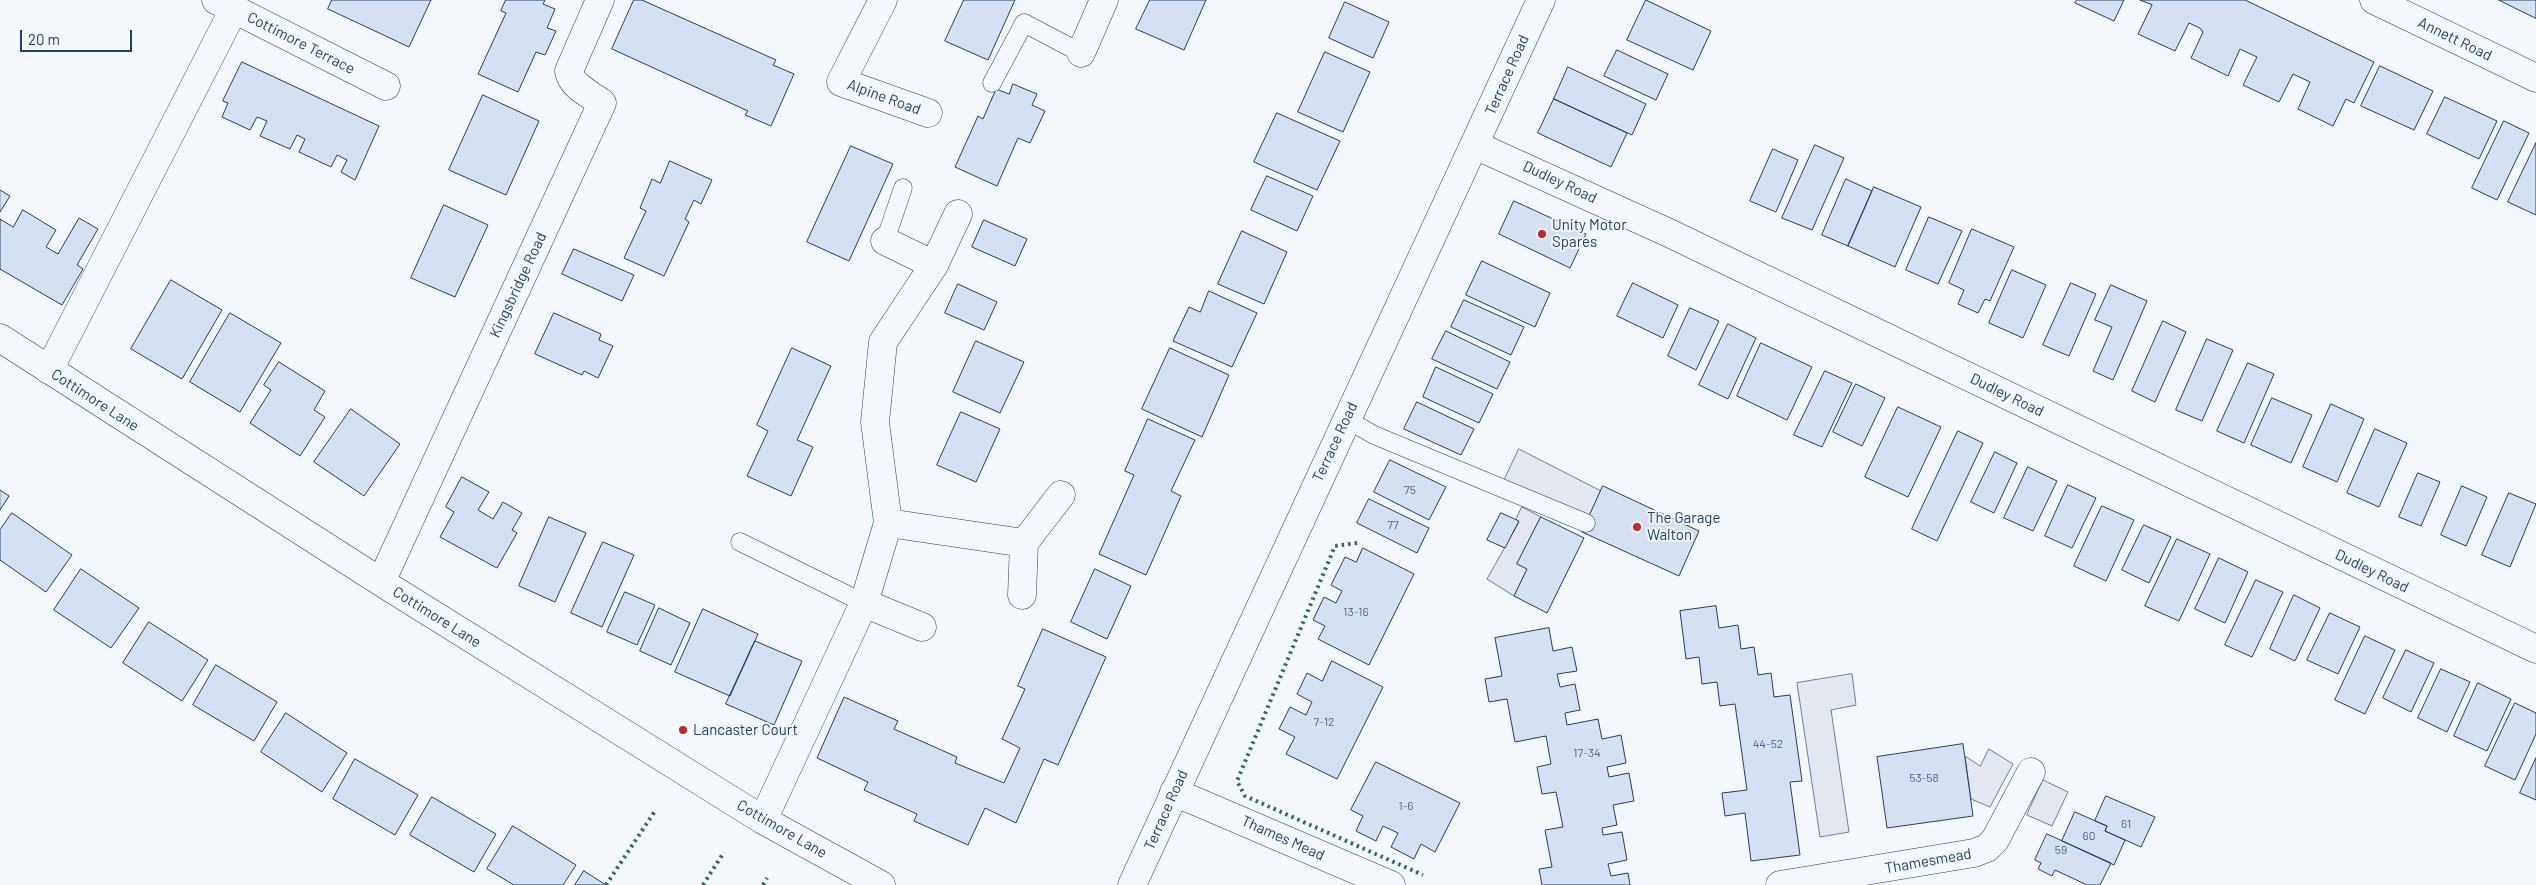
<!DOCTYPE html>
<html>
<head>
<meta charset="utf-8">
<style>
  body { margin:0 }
  #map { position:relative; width:2536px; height:885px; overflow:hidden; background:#f4f7fb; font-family:Barlow,sans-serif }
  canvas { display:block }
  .scale { position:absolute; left:20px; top:30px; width:112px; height:22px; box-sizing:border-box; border:2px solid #1d3f73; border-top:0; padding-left:6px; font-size:15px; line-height:18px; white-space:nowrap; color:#1d3f73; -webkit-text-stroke:4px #f4f7fb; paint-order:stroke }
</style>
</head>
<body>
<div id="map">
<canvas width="2536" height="885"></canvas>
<div class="scale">20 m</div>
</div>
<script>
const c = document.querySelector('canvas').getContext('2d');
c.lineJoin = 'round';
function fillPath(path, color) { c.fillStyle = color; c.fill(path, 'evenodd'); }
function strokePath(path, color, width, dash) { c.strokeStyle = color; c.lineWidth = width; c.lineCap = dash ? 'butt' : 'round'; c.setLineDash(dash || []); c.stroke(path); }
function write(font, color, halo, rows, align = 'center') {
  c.font = font + ' Barlow,sans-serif'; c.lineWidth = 4; c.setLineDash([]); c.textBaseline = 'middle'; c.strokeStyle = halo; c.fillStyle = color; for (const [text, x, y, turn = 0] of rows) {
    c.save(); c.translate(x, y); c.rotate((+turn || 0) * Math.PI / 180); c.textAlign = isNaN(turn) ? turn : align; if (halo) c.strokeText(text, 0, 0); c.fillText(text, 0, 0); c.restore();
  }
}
const parking = new Path2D(`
  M 1519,449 L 1601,491 L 1586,523 L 1501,487 Z
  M 1522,507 L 1541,517 L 1518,564 L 1527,569 L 1514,596 L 1487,579 L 1519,522 L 1516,520 Z
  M 1852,674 L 1856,705 L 1831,710 L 1849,832 L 1820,837 L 1797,683 Z
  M 1989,749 L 2013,764 L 1990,807 L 1971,799 L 1965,756 L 1980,766 Z
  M 2043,780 L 2068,792 L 2052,826 L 2027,815 Z`);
fillPath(parking, '#e3e8f0');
strokePath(parking, '#687fa3', 1);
const building = new Path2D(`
  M 332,0 L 431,0 L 409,47 L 328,9 Z
  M 506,0 L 545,0 L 543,4 L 555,9 L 547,28 L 556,31 L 545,55 L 536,52 L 518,92 L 478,74 L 506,13 L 501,11 Z
  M 634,0 L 642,0 L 776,60 L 773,65 L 794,74 L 771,126 L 745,115 L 748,111 L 612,49 Z
  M 964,0 L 1015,0 L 988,60 L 945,41 Z
  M 1150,0 L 1206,0 L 1184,50 L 1136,29 Z
  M 1646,0 L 1711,31 L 1693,70 L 1627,40 Z
  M 2077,0 L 2124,0 L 2114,21 L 2075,3 Z
  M 2140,0 L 2245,0 L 2374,62 L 2354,103 L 2346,99 L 2333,126 L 2298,109 L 2310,82 L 2293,74 L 2279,102 L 2243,85 L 2257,57 L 2240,49 L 2228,76 L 2191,58 L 2203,32 L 2200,28 L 2189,23 L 2175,51 L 2138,34 L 2152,5 Z
  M 2499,0 L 2536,0 L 2536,18 Z
  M 1345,2 L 1389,22 L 1373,58 L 1329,38 Z
  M 1617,50 L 1668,74 L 1656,100 L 1604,76 Z
  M 1325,52 L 1370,72 L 1343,132 L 1298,112 Z
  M 242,62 L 379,126 L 355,180 L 341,172 L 347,160 L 337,155 L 331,167 L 299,152 L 305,139 L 297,135 L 290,149 L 260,136 L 267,121 L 257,117 L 250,130 L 222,117 L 228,103 L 223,101 Z
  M 2380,66 L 2433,91 L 2414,130 L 2361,106 Z
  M 1568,67 L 1646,104 L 1632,135 L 1554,99 Z
  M 1013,84 L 1037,94 L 1032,105 L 1045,111 L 1030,143 L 1018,138 L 997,186 L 955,167 L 978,116 L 983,119 L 996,89 L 1009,94 Z
  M 483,95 L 539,121 L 506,195 L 449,170 Z
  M 2445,97 L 2497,121 L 2479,159 L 2427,134 Z
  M 1554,99 L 1627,133 L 1611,167 L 1538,133 Z
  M 1277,113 L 1340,141 L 1317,190 L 1254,162 Z
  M 2504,121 L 2529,133 L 2497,200 L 2472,188 Z
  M 2536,143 L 2536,215 L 2508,202 Z
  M 1815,145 L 1844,158 L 1812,230 L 1782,218 Z
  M 851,146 L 893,164 L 849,261 L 807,242 Z
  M 1773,149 L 1798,160 L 1776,212 L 1750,201 Z
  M 670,161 L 712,180 L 701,204 L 694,200 L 685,219 L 689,222 L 664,276 L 624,258 L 646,211 L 640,208 L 652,179 L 660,183 Z
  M 1267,176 L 1313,196 L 1297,231 L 1251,210 Z
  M 1846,179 L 1872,191 L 1848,246 L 1822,235 Z
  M 1874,187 L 1921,207 L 1895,267 L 1848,246 Z
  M 0,190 L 10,196 L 0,212 Z
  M 1514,201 L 1586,234 L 1570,268 L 1499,234 Z
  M 444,205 L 488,225 L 455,297 L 411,278 Z
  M 23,210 L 56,230 L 46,247 L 58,254 L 79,218 L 98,229 L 77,265 L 83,269 L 62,305 L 0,269 L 0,219 L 13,227 Z
  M 1929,217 L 1962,231 L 1938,284 L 1906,270 Z
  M 984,220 L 1027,239 L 1015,266 L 972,247 Z
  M 1972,229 L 2014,247 L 1990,301 L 1985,299 L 1978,313 L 1958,304 L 1964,290 L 1949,283 Z
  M 1242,231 L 1287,252 L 1264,304 L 1218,284 Z
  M 574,249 L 634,275 L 622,301 L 562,274 Z
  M 1482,261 L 1550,293 L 1535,327 L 1466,295 Z
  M 2012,270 L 2046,285 L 2023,338 L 1989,323 Z
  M 171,280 L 222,310 L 182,379 L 131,349 Z
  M 1633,283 L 1678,305 L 1663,338 L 1617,316 Z
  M 2071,283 L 2096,294 L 2069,356 L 2043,345 Z
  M 958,284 L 997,302 L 984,330 L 945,313 Z
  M 2111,285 L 2147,301 L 2113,380 L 2093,371 L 2112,327 L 2095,320 Z
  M 1209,291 L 1257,313 L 1232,367 L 1173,341 L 1189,307 L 1200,312 Z
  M 1464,300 L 1524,327 L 1511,355 L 1451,327 Z
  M 1690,308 L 1719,321 L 1696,370 L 1668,356 Z
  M 230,313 L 281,343 L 240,412 L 190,382 Z
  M 554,313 L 601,334 L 599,340 L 613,346 L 598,378 L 584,371 L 582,375 L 535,354 Z
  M 2163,321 L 2186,332 L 2155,402 L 2132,391 Z
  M 1728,324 L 1756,338 L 1728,399 L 1699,385 Z
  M 1446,331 L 1510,362 L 1497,389 L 1432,359 Z
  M 2207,339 L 2233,350 L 2202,421 L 2176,410 Z
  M 976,341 L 1024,362 L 1000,413 L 953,392 Z
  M 1761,343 L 1812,367 L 1787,420 L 1737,396 Z
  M 792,348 L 831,366 L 797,440 L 813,447 L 791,496 L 747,476 L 768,431 L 757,425 Z
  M 1170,348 L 1229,375 L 1202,437 L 1142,409 Z
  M 279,362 L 325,391 L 314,410 L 325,417 L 300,456 L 250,423 L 271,390 L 264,385 Z
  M 2248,363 L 2274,374 L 2244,443 L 2217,431 Z
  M 1436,367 L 1493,394 L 1479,423 L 1423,397 Z
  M 1825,371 L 1852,383 L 1822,447 L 1794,435 Z
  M 1856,384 L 1885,398 L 1862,446 L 1833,432 Z
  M 2272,398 L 2312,415 L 2291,463 L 2251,445 Z
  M 1417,402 L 1474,429 L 1461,455 L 1404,429 Z
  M 2331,404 L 2364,419 L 2337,482 L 2303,467 Z
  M 1898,407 L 1941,427 L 1908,497 L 1865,477 Z
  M 351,409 L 400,444 L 364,496 L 314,462 Z
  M 961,412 L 1000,429 L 976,482 L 937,465 Z
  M 1148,419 L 1195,440 L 1171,491 L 1181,496 L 1146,575 L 1099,554 L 1134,475 L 1125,471 Z
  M 2375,429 L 2407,443 L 2379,507 L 2347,493 Z
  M 1958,431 L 1983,443 L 1937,541 L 1912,529 Z
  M 1995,452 L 2017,463 L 1994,513 L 1971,502 Z
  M 1390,460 L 1446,487 L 1429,520 L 1374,492 Z
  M 2028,467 L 2057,481 L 2033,531 L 2004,518 Z
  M 2418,473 L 2440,482 L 2421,526 L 2399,517 Z
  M 462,477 L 489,492 L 478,510 L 493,519 L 503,502 L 522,513 L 512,530 L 517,533 L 497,568 L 440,537 L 454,512 L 446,507 Z
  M 2068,485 L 2096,498 L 2072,548 L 2045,536 Z
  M 1603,486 L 1699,531 L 1679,576 L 1582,532 Z
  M 2462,486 L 2487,497 L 2466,546 L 2441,535 Z
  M 0,490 L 9,496 L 0,510 Z
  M 2509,493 L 2536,504 L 2510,567 L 2482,555 Z
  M 1369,499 L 1429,528 L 1417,553 L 1357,523 Z
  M 2102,506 L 2134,520 L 2106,581 L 2074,566 Z
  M 12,513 L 72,555 L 46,592 L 0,560 L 0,530 Z
  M 1501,513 L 1519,521 L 1505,548 L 1487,540 Z
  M 549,517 L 586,533 L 555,602 L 519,586 Z
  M 1541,517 L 1584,538 L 1547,613 L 1514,596 L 1527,569 L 1517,564 Z
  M 2144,525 L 2171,537 L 2149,583 L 2122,570 Z
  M 2177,539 L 2210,554 L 2179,621 L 2145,606 Z
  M 603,542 L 634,555 L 602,627 L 571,613 Z
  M 1363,548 L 1414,574 L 1369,665 L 1318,639 L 1325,626 L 1313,620 L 1324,597 L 1336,603 L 1342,591 L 1331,585 L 1345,557 L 1356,562 Z
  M 2219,558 L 2248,572 L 2225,623 L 2195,609 Z
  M 81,569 L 139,608 L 111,648 L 54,610 Z
  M 1095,569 L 1131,586 L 1107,639 L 1071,622 Z
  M 2256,580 L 2283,592 L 2252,657 L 2225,645 Z
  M 625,592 L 655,605 L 637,645 L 607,632 Z
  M 2294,595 L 2320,608 L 2295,661 L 2270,649 Z
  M 1716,606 L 1719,628 L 1738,625 L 1741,649 L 1754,647 L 1758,675 L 1771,673 L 1774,697 L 1790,695 L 1802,781 L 1790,782 L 1800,855 L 1751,861 L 1745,813 L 1725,816 L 1722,793 L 1747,790 L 1735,704 L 1720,706 L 1717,682 L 1702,684 L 1699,657 L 1686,659 L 1680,611 Z
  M 659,608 L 690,623 L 671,665 L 640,651 Z
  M 703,609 L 758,634 L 730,696 L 675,672 Z
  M 2330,613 L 2360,627 L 2338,674 L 2307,660 Z
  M 149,622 L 208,660 L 182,701 L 123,663 Z
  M 1549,628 L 1553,651 L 1572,647 L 1577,671 L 1557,674 L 1560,687 L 1575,684 L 1580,710 L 1565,713 L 1567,725 L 1598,719 L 1602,739 L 1621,735 L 1626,763 L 1607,767 L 1609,777 L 1629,773 L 1634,801 L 1613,805 L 1617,825 L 1602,828 L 1603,835 L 1622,832 L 1627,860 L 1608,864 L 1611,876 L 1628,873 L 1630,885 L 1542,885 L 1539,869 L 1552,867 L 1545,830 L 1563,827 L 1556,792 L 1542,794 L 1537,767 L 1551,764 L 1546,736 L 1515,742 L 1507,699 L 1489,702 L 1485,679 L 1502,676 L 1495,638 Z
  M 1043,629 L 1106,657 L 1058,765 L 1044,759 L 1016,823 L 985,808 L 968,845 L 914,821 L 917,814 L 864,790 L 868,782 L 817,758 L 844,697 L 898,721 L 894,729 L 957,757 L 955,763 L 1004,783 L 1020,748 L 1002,739 L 1025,689 L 1018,686 Z
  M 2365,636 L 2395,650 L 2365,714 L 2335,700 Z
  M 755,641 L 802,661 L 774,725 L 726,704 Z
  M 2406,650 L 2434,663 L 2411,712 L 2383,698 Z
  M 1332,661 L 1383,687 L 1337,779 L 1286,754 L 1295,737 L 1279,729 L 1290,707 L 1306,715 L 1312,702 L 1297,694 L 1307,673 L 1322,681 Z
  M 216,665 L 277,702 L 254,741 L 193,705 Z
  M 2441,669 L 2470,682 L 2447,732 L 2418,718 Z
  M 2478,683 L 2511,699 L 2487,751 L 2454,736 Z
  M 2515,703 L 2536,713 L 2536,734 L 2515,780 L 2485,766 Z
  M 286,713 L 347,753 L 322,792 L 261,752 Z
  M 1963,744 L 1973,816 L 1887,828 L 1877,757 Z
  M 2536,758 L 2536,800 L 2520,793 Z
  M 355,759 L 418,795 L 395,835 L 333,799 Z
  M 1376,762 L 1460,803 L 1435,852 L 1421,844 L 1414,859 L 1391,847 L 1398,833 L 1383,826 L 1376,841 L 1356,831 L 1363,816 L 1351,810 Z
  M 2106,796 L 2155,817 L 2141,847 L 2105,831 L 2107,826 L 2095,821 Z
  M 432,797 L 496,834 L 474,872 L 410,835 Z
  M 2075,812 L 2107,826 L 2105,831 L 2125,840 L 2114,865 L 2062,841 Z
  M 513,826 L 576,865 L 563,885 L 514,885 L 487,869 Z
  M 2047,834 L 2111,863 L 2100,885 L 2087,885 L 2055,870 L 2052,876 L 2038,869 L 2041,863 L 2035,860 Z
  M 584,871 L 606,885 L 575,885 Z`);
fillPath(building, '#d5e0f0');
strokePath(building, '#1d3f73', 1);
const lane = new Path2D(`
  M 992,83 L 1024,23 L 1081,53
  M 885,241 L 903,188
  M 1346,419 L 1374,435 L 1586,523
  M 740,542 L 864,603`);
const street = new Path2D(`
  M 216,0 L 386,86
  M 883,0 L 841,82 L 928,113
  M 2374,0 L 2536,78
  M 1081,53 L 1104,0
  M 1475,145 L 1669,233 L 2536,649
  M 885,241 L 934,265
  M 0,338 L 381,582 L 763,820 L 881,885
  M 49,370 L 234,9
  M 888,523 L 1024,543
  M 381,582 L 602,103 C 590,94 571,86 569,71 L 600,0
  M 1022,595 L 1024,543 L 1061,495
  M 864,603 L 922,627
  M 1174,792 L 1391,885
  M 763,820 L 864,603 L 888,523 L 875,422 L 883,342 L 934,265 L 958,214
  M 1780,885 L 1974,853 L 1987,848 L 1995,840 L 2031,772`);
const primary = new Path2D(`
  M 1132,885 L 1541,0`);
strokePath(lane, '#1d3f73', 19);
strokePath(street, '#1d3f73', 29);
strokePath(primary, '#1d3f73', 29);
strokePath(lane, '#f4f7fb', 18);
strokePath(street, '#f4f7fb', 28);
strokePath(primary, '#f4f7fb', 28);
strokePath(new Path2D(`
  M 1357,543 L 1335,546 L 1237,781 L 1245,796 L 1423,875
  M 606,885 L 655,811
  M 703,885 L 724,852
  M 763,885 L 767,878`), '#2c6c60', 4, [2.5, 4]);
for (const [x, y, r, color] of [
  [1542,234,5,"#c62828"],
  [1637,527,5,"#c62828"],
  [683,730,5,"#c62828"]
]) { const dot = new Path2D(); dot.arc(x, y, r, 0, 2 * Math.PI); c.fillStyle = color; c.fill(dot); strokePath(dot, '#f4f7fb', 2); }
write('12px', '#4b6792', null, [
  ["75",1410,490],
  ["77",1393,525],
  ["13-16",1356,612],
  ["7-12",1324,722],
  ["44-52",1768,744],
  ["17-34",1587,753],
  ["53-58",1924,778],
  ["1-6",1406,806],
  ["61",2126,824],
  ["60",2089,836],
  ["59",2061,850]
]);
write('15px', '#1d3f73', '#f4f7fb', [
  ["Annett Road",2455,39,26],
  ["Cottimore Terrace",301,43,27],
  ["Terrace Road",1507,75,-66],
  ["Alpine Road",884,97,20],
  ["Dudley Road",1560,182,25],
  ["Kingsbridge Road",518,285,-65],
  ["Dudley Road",2007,395,26],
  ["Cottimore Lane",95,400,33],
  ["Terrace Road",1335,442,-65],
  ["Dudley Road",2372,571,26],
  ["Cottimore Lane",437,617,32],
  ["Terrace Road",1166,810,-66],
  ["Cottimore Lane",782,829,30],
  ["Thames Mead",1283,838,24],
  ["Thamesmead",1928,861,-10]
]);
write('15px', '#1d3f73', '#f4f7fb', [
  ["Unity Motor",1552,225],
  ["Spares",1552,242],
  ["The Garage",1647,518],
  ["Walton",1647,535],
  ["Lancaster Court",693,730]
], 'left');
</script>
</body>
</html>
